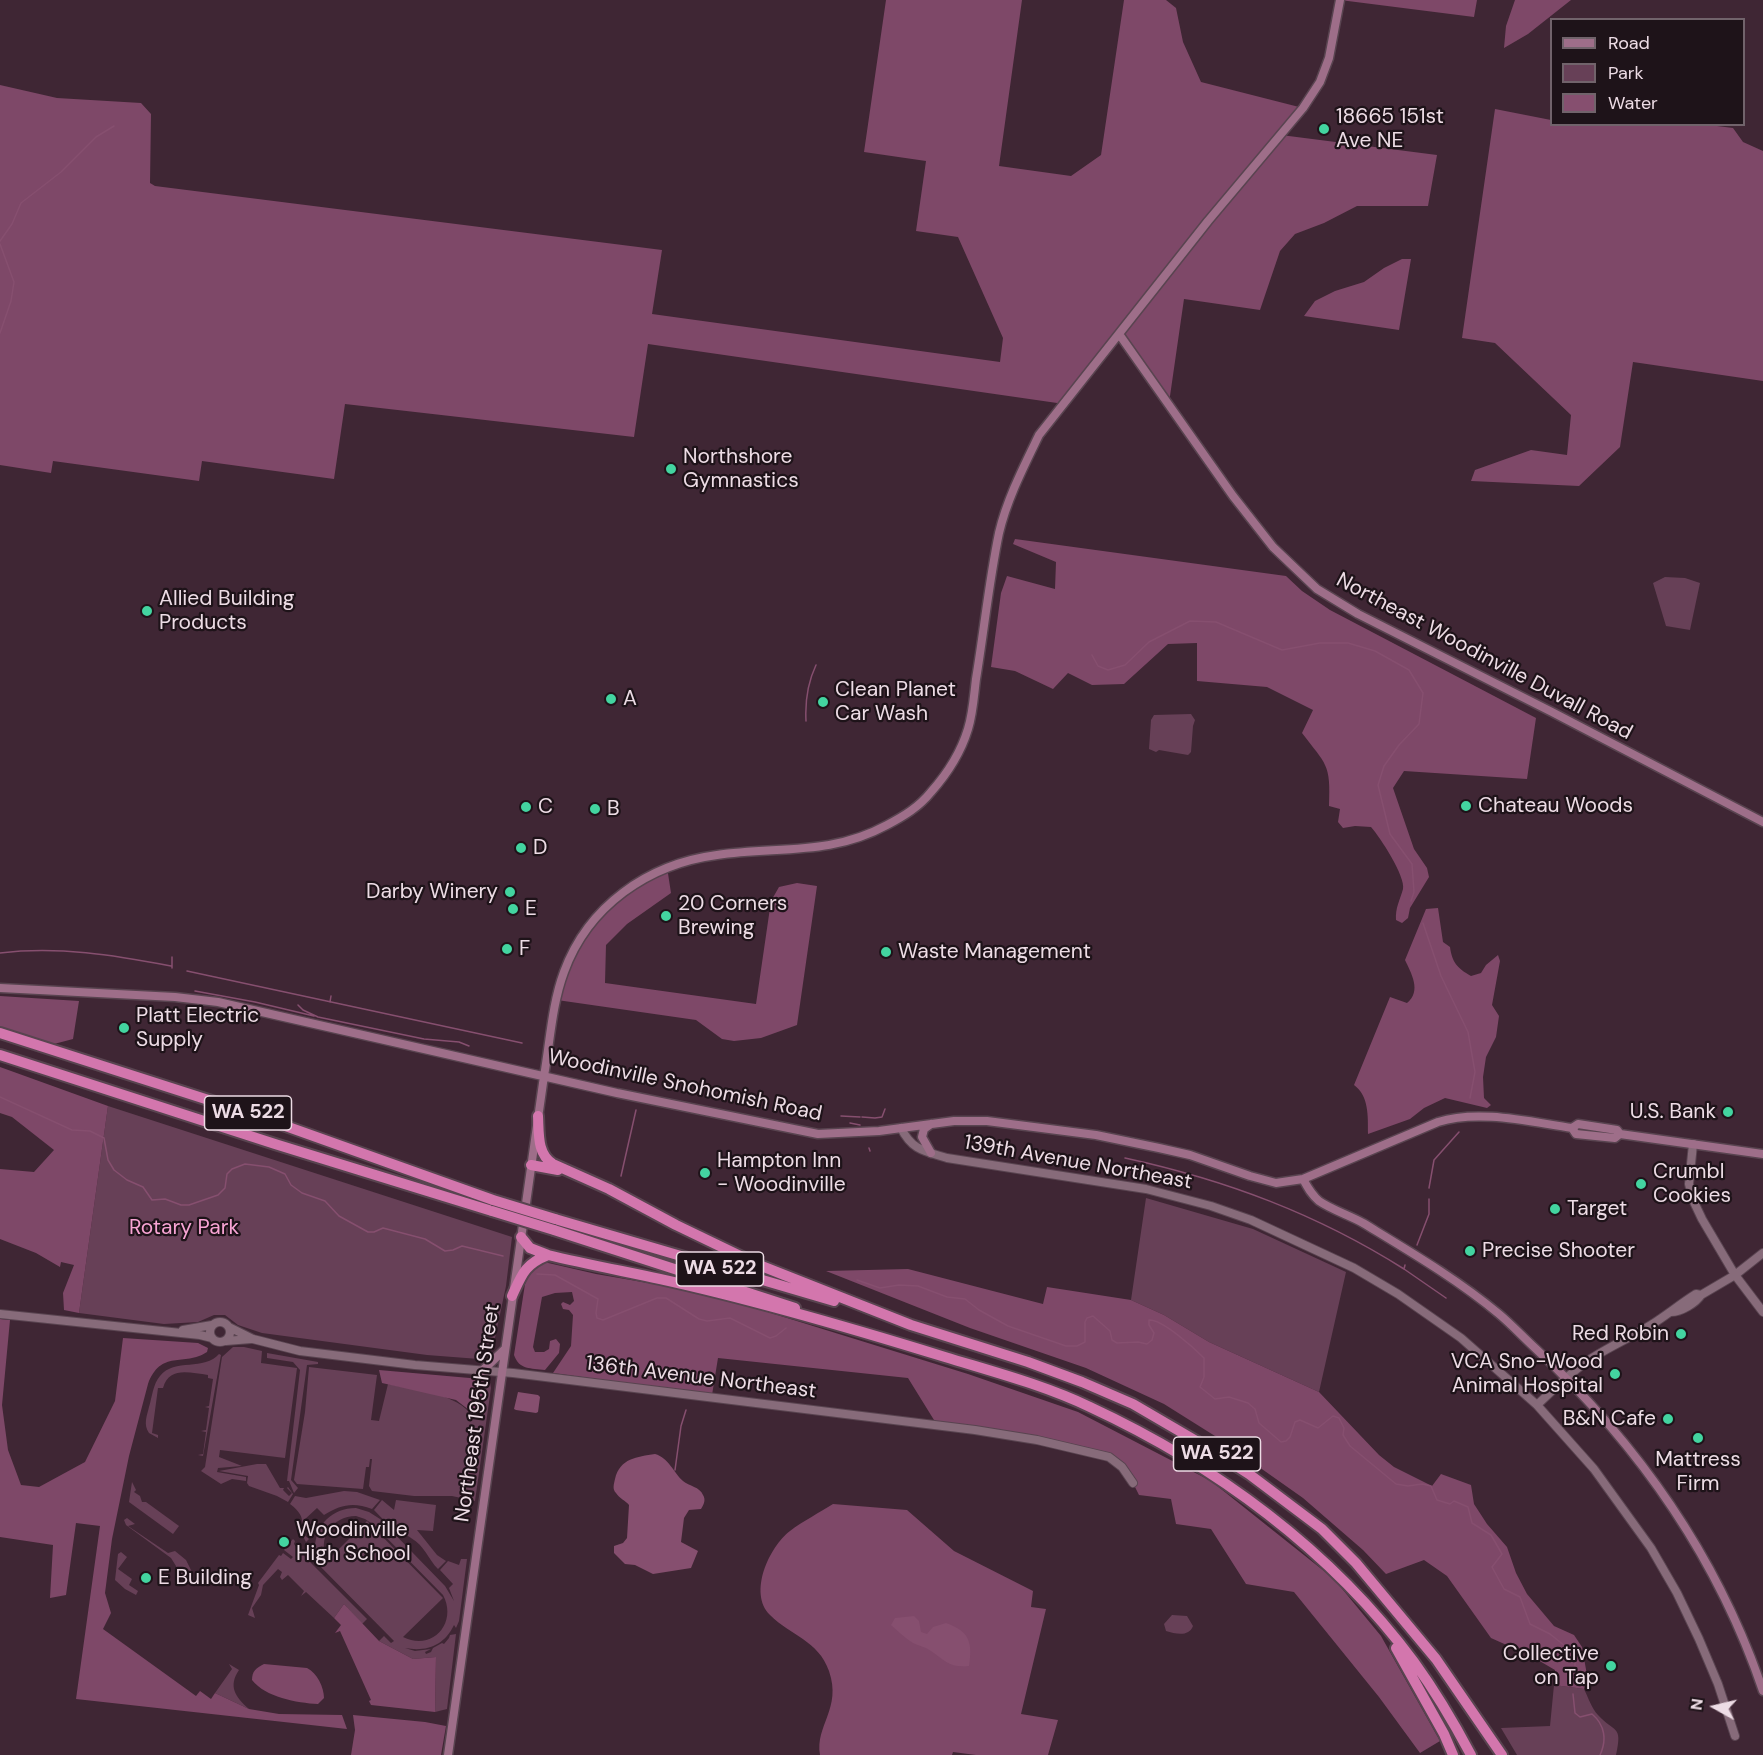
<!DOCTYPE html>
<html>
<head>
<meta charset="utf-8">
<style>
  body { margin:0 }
  #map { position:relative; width:1763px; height:1755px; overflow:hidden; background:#3f2634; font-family:"DM Sans",sans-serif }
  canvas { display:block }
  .legend { position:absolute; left:1550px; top:18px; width:195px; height:108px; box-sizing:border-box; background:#1e1319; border:2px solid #71636b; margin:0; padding:8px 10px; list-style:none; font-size:18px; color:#eddce5 }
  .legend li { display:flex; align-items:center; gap:12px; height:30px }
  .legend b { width:30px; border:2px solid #71636b }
  .north { position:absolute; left:1685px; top:1677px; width:60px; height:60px; -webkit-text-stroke:4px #1e1319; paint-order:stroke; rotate:278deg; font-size:16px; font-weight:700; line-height:24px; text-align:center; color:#eddce5 }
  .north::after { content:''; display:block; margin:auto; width:21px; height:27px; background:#eddce5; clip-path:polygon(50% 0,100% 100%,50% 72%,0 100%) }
</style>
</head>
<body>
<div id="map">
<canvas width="1763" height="1755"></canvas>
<ul class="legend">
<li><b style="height:8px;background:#9e6e89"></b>Road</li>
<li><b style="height:16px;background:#674057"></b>Park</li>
<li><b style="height:16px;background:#864f6f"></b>Water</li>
</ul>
<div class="north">N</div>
</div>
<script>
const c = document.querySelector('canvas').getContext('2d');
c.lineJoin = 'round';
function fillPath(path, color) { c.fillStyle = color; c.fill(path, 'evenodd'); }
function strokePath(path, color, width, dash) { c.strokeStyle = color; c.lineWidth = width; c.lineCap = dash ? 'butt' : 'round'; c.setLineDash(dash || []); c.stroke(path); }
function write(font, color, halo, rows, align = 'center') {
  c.font = font + ' "DM Sans",sans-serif'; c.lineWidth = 4.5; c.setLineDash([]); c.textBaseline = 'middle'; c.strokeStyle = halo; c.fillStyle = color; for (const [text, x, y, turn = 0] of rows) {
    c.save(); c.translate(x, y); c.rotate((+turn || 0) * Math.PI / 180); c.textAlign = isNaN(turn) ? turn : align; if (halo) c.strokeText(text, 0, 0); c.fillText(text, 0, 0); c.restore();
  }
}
fillPath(new Path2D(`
  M 1665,577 L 1685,578 L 1700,583 L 1690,630 L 1666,626 L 1653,583 Z
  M 1191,714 L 1195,720 L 1193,726 L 1191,752 L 1188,755 L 1159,750 L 1156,752 L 1149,749 L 1151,720 L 1154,715 Z
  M 108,1106 L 512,1237 L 506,1286 L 492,1352 L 487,1352 L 479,1359 L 427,1355 L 262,1333 L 238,1325 L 225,1315 L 214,1315 L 198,1322 L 164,1324 L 79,1313 Z
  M 1146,1198 L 1253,1229 L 1346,1272 L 1319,1392 L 1209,1342 L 1164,1315 L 1131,1300 Z
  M 233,1347 L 244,1347 L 262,1351 L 261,1363 L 297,1368 L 285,1458 L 220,1450 L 219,1457 L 242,1466 L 218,1468 L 217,1472 L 246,1477 L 246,1481 L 232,1479 L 221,1484 L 201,1471 L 205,1467 L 222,1357 Z
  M 267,1353 L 318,1362 L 318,1364 L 307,1365 L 291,1480 L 298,1488 L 294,1493 L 289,1481 L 287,1481 L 300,1370 L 293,1362 L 267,1358 Z
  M 219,1354 L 221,1355 L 203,1456 L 198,1455 L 203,1454 L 206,1432 L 201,1431 L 206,1430 L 209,1408 L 205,1407 L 209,1406 L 213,1379 L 208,1378 L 208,1375 C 190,1373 169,1366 163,1388 L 158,1388 L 152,1433 L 158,1435 L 158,1438 L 149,1433 C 143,1424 147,1416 149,1407 C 152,1397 153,1384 160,1376 C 174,1358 205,1371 219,1354 Z
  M 309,1367 L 377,1375 L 371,1420 L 379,1421 L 388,1384 C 414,1390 458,1393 473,1417 L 485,1409 L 481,1379 L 490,1382 L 491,1388 L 475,1501 L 452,1496 L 414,1496 L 372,1491 L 369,1486 L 372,1459 L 370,1459 L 369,1467 L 366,1467 L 363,1489 L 297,1484 L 294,1480 L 305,1412 Z
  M 257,1464 L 266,1464 L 280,1488 L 284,1488 L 283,1490 L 289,1496 L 292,1493 L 287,1488 L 288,1487 L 293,1494 L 288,1502 L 277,1496 L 249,1486 L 247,1483 L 248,1476 L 219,1471 Z
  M 132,1482 L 136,1490 L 134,1492 L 140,1496 L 142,1502 L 146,1502 L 179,1526 L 173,1534 L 129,1502 Z
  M 344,1491 L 357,1492 L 380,1500 L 372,1509 C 354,1502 341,1504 324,1515 L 317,1508 L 303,1521 L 304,1535 L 309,1539 L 306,1542 C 296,1524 311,1520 290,1504 L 295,1496 L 306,1498 Z
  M 382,1500 L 394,1510 L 396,1500 L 436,1505 L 433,1531 L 417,1530 L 437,1555 L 446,1561 L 438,1569 C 428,1559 425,1546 411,1538 C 408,1535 400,1533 395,1530 C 388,1525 381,1517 374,1510 Z
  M 356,1508 L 369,1512 L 380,1519 L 445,1586 L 454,1601 L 449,1588 L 453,1584 L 440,1570 L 448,1561 L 459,1565 L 461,1559 L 467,1559 L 459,1621 L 456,1628 L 454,1625 C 444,1646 426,1652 405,1648 L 415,1651 L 431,1649 L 425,1652 L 426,1654 L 431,1652 L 433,1648 L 442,1643 L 444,1644 L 449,1638 L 450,1635 L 456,1634 L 447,1709 L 435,1712 L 436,1657 L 413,1659 L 379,1641 L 384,1636 L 391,1643 L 394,1641 L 309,1555 L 315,1549 C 315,1525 332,1508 356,1508 ZM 356,1516 L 365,1519 L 374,1525 L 443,1595 C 458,1623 432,1652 403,1637 L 443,1598 L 367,1521 L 328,1560 C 316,1539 332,1516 356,1516 Z
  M 127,1518 L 135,1524 L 128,1526 L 168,1553 L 175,1551 L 186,1560 L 192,1572 L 189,1577 L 182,1579 L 178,1576 L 176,1566 L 171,1558 L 126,1525 L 124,1520 Z
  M 293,1539 L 295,1541 L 294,1544 L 297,1548 L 300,1546 L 305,1557 L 367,1619 L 362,1624 L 344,1604 L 334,1618 L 306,1592 L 301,1596 L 304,1591 L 288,1575 L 282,1580 L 280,1577 L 282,1572 L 278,1569 L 263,1585 L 261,1595 L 252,1608 L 255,1618 L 248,1615 L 259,1585 L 258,1583 L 279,1555 L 281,1556 L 283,1553 L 291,1559 L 293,1557 L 284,1550 Z
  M 121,1552 L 127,1557 L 118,1569 L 132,1579 L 129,1585 L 138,1591 L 136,1595 L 125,1589 L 115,1580 L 118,1554 Z
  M 1172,1615 L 1187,1616 L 1193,1626 C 1189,1637 1176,1634 1166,1631 L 1164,1624 Z
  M 229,1664 L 239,1670 C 228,1686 235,1697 249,1709 L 215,1693 L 232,1669 Z
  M 1554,1685 L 1584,1689 C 1588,1697 1592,1709 1598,1715 C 1614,1733 1623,1724 1616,1755 L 1517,1755 L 1501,1728 L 1550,1726 Z`), '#674057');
fillPath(new Path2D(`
  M 886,0 L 1022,0 L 999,166 L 1071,176 L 1101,155 L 1124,0 L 1166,0 L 1176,8 L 1183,42 L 1201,82 L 1303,108 L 1281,135 L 1437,155 L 1428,206 L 1357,206 L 1324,223 L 1295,234 L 1280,251 L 1260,310 L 1184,299 L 1169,403 L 1119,335 L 1064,404 L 648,344 L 634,437 L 345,404 L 334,479 L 202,461 L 199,481 L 53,461 L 51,473 L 0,465 L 0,85 L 57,98 L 141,103 L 151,114 L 150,183 L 155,186 L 662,250 L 652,314 L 1000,362 L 1003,338 L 958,237 L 916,231 L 926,161 L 864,152 Z
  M 1340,0 L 1477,0 L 1474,17 Z
  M 1515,0 L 1571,0 L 1528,34 L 1504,48 L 1506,26 Z
  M 1495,109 L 1551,120 L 1552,124 L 1701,124 L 1733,128 L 1743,142 L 1763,151 L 1763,381 L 1633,362 L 1620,447 L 1579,486 L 1471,481 L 1475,470 L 1531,450 L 1567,455 L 1571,415 L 1495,343 L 1462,338 Z
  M 1402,259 L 1411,259 L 1399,330 L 1304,316 L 1315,301 L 1335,291 L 1364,282 L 1384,268 Z
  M 1015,539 L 1286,576 L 1302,591 L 1330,610 L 1536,718 L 1527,779 L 1404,771 L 1393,788 L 1414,849 L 1427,868 L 1429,877 L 1410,908 L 1408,918 L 1402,923 L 1396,920 C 1395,908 1400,900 1403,889 C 1406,877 1380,837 1371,827 L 1355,826 L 1343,828 L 1338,822 L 1340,809 L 1329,806 C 1331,763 1326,765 1302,733 L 1313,710 L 1267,687 L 1197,681 L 1197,643 L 1168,644 L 1124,684 L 1092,685 L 1068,673 L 1053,689 L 1015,671 L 991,667 L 1001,593 L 1007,576 L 1055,589 L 1056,562 L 1013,544 Z
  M 667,867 L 671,893 L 627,924 L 606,945 L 605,983 L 756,1004 L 771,901 L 779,887 L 797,883 L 817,886 L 797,1025 L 761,1038 L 734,1041 L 722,1039 L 696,1020 L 557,1000 L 564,971 L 606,905 Z
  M 1438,908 L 1443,942 L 1450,947 C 1452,962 1457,968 1471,976 L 1481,973 L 1486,965 L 1498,955 L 1500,961 L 1492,1005 L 1499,1016 L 1496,1037 L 1486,1057 L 1483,1077 L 1484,1098 L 1491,1105 L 1487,1108 L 1445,1098 L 1424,1108 L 1410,1119 L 1368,1134 C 1368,1116 1369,1096 1354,1085 L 1390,997 L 1407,1003 C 1422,991 1411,973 1405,960 L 1426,909 Z
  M 0,996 L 79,1001 L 73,1039 L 54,1044 L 0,1027 Z
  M 0,1067 L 108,1106 L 79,1313 L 64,1310 L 63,1293 L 74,1265 L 61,1262 L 60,1267 L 36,1253 L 0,1239 L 0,1169 L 34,1172 L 54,1150 L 12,1117 L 0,1113 Z
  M 544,1262 L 596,1274 L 683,1289 L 729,1300 L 968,1374 L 1078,1412 L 1211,1481 L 1334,1579 L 1381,1636 L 1440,1741 L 1420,1753 L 1379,1697 L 1294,1592 L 1246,1584 L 1211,1529 L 1176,1524 L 1171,1499 L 1139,1495 L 1133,1483 L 1109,1457 L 1070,1445 L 932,1424 L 934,1420 L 908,1378 L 718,1358 L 712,1395 L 553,1373 L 571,1346 L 573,1315 L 569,1310 L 563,1309 L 561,1304 L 563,1302 L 570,1305 L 574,1301 L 572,1292 L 555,1293 L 542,1297 L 533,1347 L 535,1352 L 544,1352 L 549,1349 L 550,1341 L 556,1339 L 560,1344 L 559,1353 L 545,1370 C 531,1368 519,1370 514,1355 L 525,1284 L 532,1268 Z
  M 908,1269 L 1043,1304 L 1047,1287 L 1131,1300 L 1164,1315 L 1209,1342 L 1319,1392 L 1379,1455 L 1394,1467 L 1432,1486 L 1441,1474 L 1471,1485 L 1474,1504 L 1487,1524 L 1507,1547 L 1516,1573 L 1527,1594 L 1554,1626 L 1574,1635 L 1582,1647 L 1587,1675 L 1584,1689 L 1554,1685 L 1555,1670 L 1531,1656 L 1491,1638 L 1447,1576 L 1424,1560 L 1386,1574 L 1363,1550 L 1303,1498 L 1215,1436 L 1164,1404 L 1086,1368 L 970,1328 L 826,1271 Z
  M 0,1319 L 10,1320 L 2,1405 L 8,1450 L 21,1485 L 39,1487 L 85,1462 L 115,1401 L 123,1338 L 198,1343 L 208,1348 L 207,1352 C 184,1367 161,1349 148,1384 L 129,1456 L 112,1539 L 105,1593 L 111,1613 L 103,1629 L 196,1696 L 200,1691 L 211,1699 L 215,1693 L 249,1709 L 279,1714 L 342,1715 L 347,1729 L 76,1699 L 100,1526 L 76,1523 L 66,1595 L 50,1598 L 53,1545 L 0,1537 Z
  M 379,1370 L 481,1379 L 485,1409 L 473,1417 L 469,1410 L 456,1400 L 382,1383 Z
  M 833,1504 L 907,1510 L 954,1551 L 1033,1591 L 1031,1607 L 1046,1609 L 1021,1714 L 1058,1720 L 1048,1755 L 976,1755 L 953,1752 L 952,1755 L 820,1755 C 815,1725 842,1709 829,1671 C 818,1640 791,1636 770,1615 C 748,1593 769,1547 790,1531 C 803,1521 819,1513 833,1504 Z
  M 344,1604 L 379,1641 L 413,1659 L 436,1657 L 435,1712 L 371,1705 L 369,1701 L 371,1700 L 340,1631 L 335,1633 L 341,1625 L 334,1618 Z
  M 264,1664 L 307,1668 C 317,1673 324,1687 324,1698 L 318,1704 C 297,1703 265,1697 252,1680 C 252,1671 256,1668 264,1664 Z
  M 353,1715 L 425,1722 L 446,1726 L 441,1755 L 351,1755 L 355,1730 Z`), '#7e4868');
fillPath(new Path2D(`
  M 518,1392 L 538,1395 L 540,1397 L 538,1412 L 536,1413 L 516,1410 L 514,1409 Z
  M 655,1454 C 669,1458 673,1472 683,1481 C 689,1486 700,1487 703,1495 C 706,1500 704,1504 701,1509 L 689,1510 L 684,1518 L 681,1542 L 698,1551 L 691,1568 L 653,1574 L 635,1565 L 625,1564 L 614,1553 L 614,1546 L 623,1543 L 627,1538 L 629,1505 C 626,1501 619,1498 616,1493 C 612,1489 614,1484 615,1479 C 620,1458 637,1457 655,1454 Z
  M 914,1616 L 919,1621 L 921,1632 L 927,1634 L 933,1627 L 946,1623 C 969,1631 973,1642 969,1666 C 949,1668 946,1661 931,1651 C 926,1647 919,1646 913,1643 C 905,1638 898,1631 891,1625 L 895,1618 Z`), '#864f6f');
strokePath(new Path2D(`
  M 0,241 L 12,224 L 21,203 L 61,172 L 96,137 L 114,126
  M 0,244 L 14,282 L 11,301 L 0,333
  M 1092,655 L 1098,666 L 1108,670 L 1125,665 L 1149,642 L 1190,621 L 1216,622 L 1282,650 L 1320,643 L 1348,643 L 1375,651 L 1409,670 L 1423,693 L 1419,724 L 1399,745 L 1384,766 L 1378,785 L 1390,834 L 1412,864 L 1414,892 L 1411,901
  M 806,721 C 805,702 808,682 816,665
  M 1423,923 L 1441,976 L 1468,1032 L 1475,1072 L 1470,1098
  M 0,953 C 58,946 114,955 171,966
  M 172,968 L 172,957
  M 187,971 L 522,1043
  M 195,991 L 255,1002 L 314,1016
  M 330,1002 L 331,996
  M 298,1005 L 303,1010 L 318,1017 L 424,1039 L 459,1042 L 469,1046
  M 0,1097 L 72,1130 L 90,1131 L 104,1138 L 108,1160 L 114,1170 L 127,1180 L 143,1187 L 152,1200 L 165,1199 L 181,1205 L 189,1205 L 218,1195 L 225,1188 L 227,1174 L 232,1169 L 245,1164 L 269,1167 L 285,1174 L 291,1185 L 302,1193 L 325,1201 L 339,1216 L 368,1232 L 374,1232 L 383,1228 L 425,1239 L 445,1251 L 453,1250 L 462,1246 L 503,1256
  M 841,1116 L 860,1117
  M 862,1117 L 875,1118 L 882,1117 L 885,1109
  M 850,1123 L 860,1125
  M 869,1148 L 870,1151
  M 1125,1158 C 1226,1180 1317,1214 1404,1269
  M 621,1176 L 636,1110
  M 1429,1188 L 1434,1160 L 1459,1132
  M 1417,1245 L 1429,1214 L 1429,1199
  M 1405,1265 L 1404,1269 L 1446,1298
  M 537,1274 L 555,1275 L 598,1299 L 596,1313 L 597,1318 L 603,1320 L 657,1298 L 666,1298 L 699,1319 L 707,1321 L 730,1318 L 770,1338 L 776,1336 L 786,1328
  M 857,1280 L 880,1288 L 899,1285 L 918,1286 L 947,1297 L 965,1299 L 979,1310 L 1008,1326 L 1066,1346 L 1077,1346 L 1085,1342 L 1085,1322 L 1087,1318 L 1093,1316 L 1110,1331 L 1112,1340 L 1117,1343 L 1138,1342 L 1147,1344 L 1152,1340 L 1154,1333 L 1149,1325 L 1149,1320 C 1162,1319 1194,1348 1204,1358 L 1204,1377 L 1200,1387 L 1215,1399 L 1229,1397 L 1248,1403 L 1255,1409 L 1259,1423 L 1281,1442 L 1286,1441 L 1290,1437 L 1295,1422 L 1300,1420 L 1318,1428 L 1333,1416 L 1339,1418 L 1344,1428 L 1343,1435 L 1350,1446 L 1396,1484 L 1408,1486 L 1422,1484 L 1431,1486 L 1437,1500 L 1450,1504 L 1454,1501 L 1468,1507 L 1472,1523 L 1491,1535 L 1502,1554 L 1492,1567 L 1504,1589 L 1520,1597 L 1530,1624 L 1550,1634 L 1575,1654 L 1575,1682
  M 675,1470 L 681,1426 L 686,1410
  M 1573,1694 L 1575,1713 L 1580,1717 L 1592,1714 C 1605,1725 1607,1740 1600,1755`), '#864f6f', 1.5);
const tertiary = new Path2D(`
  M 901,1128 C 912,1150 924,1151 947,1158 L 1146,1189 L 1211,1206 L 1251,1220 L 1354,1268 L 1398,1294 L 1461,1338 L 1537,1405 L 1594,1469 L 1651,1548 L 1677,1593 L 1699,1639 L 1718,1684 L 1735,1736
  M 1693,1144 L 1689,1184 L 1693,1200 L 1702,1219 L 1735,1275 L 1763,1312
  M 1671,1312 C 1681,1312 1696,1303 1701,1295 L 1735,1275 L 1763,1253
  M 0,1314 L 200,1335 L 212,1338
  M210 1332a10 10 0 1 1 20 0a10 10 0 1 1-20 0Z
  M 229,1327 L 253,1339 L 300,1351 L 415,1365 L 513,1373 L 975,1430 L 1037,1440 L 1109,1457 L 1122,1467 L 1133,1483
  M 183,1330 L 212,1325
  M 226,1341 L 251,1339
  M 1537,1405 C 1553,1390 1568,1375 1586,1362 C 1606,1348 1630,1338 1651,1325 C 1667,1315 1680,1304 1696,1294 L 1701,1295`);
const secondary = new Path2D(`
  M 1119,334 L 1233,496 L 1273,547 L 1317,589 L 1358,614 L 1552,712 L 1763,822
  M 0,988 L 175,997 L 218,1002 L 617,1093 L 818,1134 L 879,1131 L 954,1121 L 987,1121 L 1096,1135 L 1159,1148 L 1190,1155 L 1250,1176 L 1276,1183 L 1303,1179 L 1438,1122 C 1479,1109 1530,1122 1572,1128 L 1578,1124 L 1617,1130 L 1620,1134
  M 931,1124 L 924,1129 L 922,1137 L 931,1153
  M 1572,1128 L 1576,1134 L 1615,1138 L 1620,1134 L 1763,1154
  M 1303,1179 C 1308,1188 1311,1194 1319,1201 C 1332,1210 1349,1215 1363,1223 C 1409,1251 1457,1279 1499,1314 C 1511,1324 1523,1337 1535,1348 C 1637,1443 1718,1558 1763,1691
  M 482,1371 L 504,1350
  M 448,1755 L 544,1076 C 550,1042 552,1004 564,972 C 588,906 648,864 717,855 C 778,846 830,856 887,825 C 904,816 919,807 931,792 C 947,774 961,752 968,729 C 973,713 974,695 976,679 C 984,631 989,581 999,533 C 1007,499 1024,466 1039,435 L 1208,221 L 1303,108 L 1320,82 L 1329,58 L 1340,0`);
const motorway = new Path2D(`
  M 0,1033 L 249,1113 L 493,1200
  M 0,1055 L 275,1144 L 492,1211
  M 538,1116 C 539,1134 537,1154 553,1164 L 609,1189 L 676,1225 L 759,1265 L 911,1325 L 1028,1362 L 1082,1382 L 1133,1404 L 1210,1449 L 1249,1474 L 1322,1529 L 1356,1563 L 1436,1659 L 1502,1755
  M 531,1165 L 558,1170
  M 555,1219 L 834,1301
  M 554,1230 L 795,1308
  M 521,1237 L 530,1248 L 548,1255 C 585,1264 623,1271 660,1279 C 756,1300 851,1328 945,1357 C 994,1372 1044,1385 1090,1407 C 1215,1465 1331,1550 1414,1662 C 1435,1691 1454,1723 1471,1755
  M 512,1296 C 522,1274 525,1264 548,1255
  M 1396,1648 L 1444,1734 L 1453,1755`);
strokePath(tertiary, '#594450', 10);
strokePath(secondary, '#594450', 11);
strokePath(motorway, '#594450', 14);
strokePath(tertiary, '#876b7a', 8);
strokePath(secondary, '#9e6e89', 8);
strokePath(motorway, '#d376ad', 10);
const motorwayBridge = new Path2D(`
  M 493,1200 L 555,1219
  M 492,1211 L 554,1230`);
strokePath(motorwayBridge, '#594450', 14, []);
strokePath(motorwayBridge, '#d376ad', 10);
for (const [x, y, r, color] of [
  [1324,129,6,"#43d4a0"],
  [671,469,6,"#43d4a0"],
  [147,611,6,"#43d4a0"],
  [611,699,6,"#43d4a0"],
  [823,702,6,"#43d4a0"],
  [1466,806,6,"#43d4a0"],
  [526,807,6,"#43d4a0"],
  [595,809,6,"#43d4a0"],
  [521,848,6,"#43d4a0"],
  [510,892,6,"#43d4a0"],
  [513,909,6,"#43d4a0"],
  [666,916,6,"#43d4a0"],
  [507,949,6,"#43d4a0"],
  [886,952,6,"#43d4a0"],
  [124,1028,6,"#43d4a0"],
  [1728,1112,6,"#43d4a0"],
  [705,1173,6,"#43d4a0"],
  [1641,1184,6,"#43d4a0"],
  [1555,1209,6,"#43d4a0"],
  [1470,1251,6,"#43d4a0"],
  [1681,1334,6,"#43d4a0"],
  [1615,1374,6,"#43d4a0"],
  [1668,1419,6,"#43d4a0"],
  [1698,1438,6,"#43d4a0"],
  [284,1542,6,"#43d4a0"],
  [146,1578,6,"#43d4a0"],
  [1611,1666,6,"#43d4a0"]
]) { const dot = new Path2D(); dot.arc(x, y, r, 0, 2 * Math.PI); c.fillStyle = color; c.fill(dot); strokePath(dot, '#1e1319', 2); }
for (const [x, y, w] of [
  [248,1113,87],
  [720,1269,87],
  [1217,1454,87]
]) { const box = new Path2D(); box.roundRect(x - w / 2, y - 17, w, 34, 4.5); c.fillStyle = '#1e1319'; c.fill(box); strokePath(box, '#eddce5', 1.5); }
write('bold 20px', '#eddce5', null, [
  ["WA 522",248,1113],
  ["WA 522",720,1269],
  ["WA 522",1217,1454]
]);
write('21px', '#eddce5', '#1e1319', [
  ["18665 151st",1336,117],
  ["Ave NE",1336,141],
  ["Northshore",683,457],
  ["Gymnastics",683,481],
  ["Allied Building",159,599],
  ["Products",159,623],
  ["Clean Planet",835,690],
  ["Car Wash",835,714],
  ["A",623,699],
  ["Chateau Woods",1478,806],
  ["C",538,807],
  ["B",607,809],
  ["D",533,848],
  ["Darby Winery",498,892,"right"],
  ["20 Corners",678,904],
  ["Brewing",678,928],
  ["E",525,909],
  ["F",519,949],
  ["Waste Management",898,952],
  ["Platt Electric",136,1016],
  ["Supply",136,1040],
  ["U.S. Bank",1716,1112,"right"],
  ["Hampton Inn",717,1161],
  ["- Woodinville",717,1185],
  ["Crumbl",1653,1172],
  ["Cookies",1653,1196],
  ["Target",1567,1209],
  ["Precise Shooter",1482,1251],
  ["Red Robin",1669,1334,"right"],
  ["VCA Sno-Wood",1603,1362,"right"],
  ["Animal Hospital",1603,1386,"right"],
  ["B&N Cafe",1656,1419,"right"],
  ["Mattress",1698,1460,"center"],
  ["Firm",1698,1484,"center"],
  ["Woodinville",296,1530],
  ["High School",296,1554],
  ["E Building",158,1578],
  ["Collective",1599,1654,"right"],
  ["on Tap",1599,1678,"right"]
], 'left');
write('21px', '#eddce5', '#1e1319', [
  ["Northeast Woodinville Duvall Road",1484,657,28],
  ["Woodinville Snohomish Road",685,1086,12],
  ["139th Avenue Northeast",1078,1163,10],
  ["136th Avenue Northeast",701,1378,7],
  ["Northeast 195th Street",478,1413,-82]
]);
write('21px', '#f8a4d4', '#1e1319', [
  ["Rotary Park",184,1228]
]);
</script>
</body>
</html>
